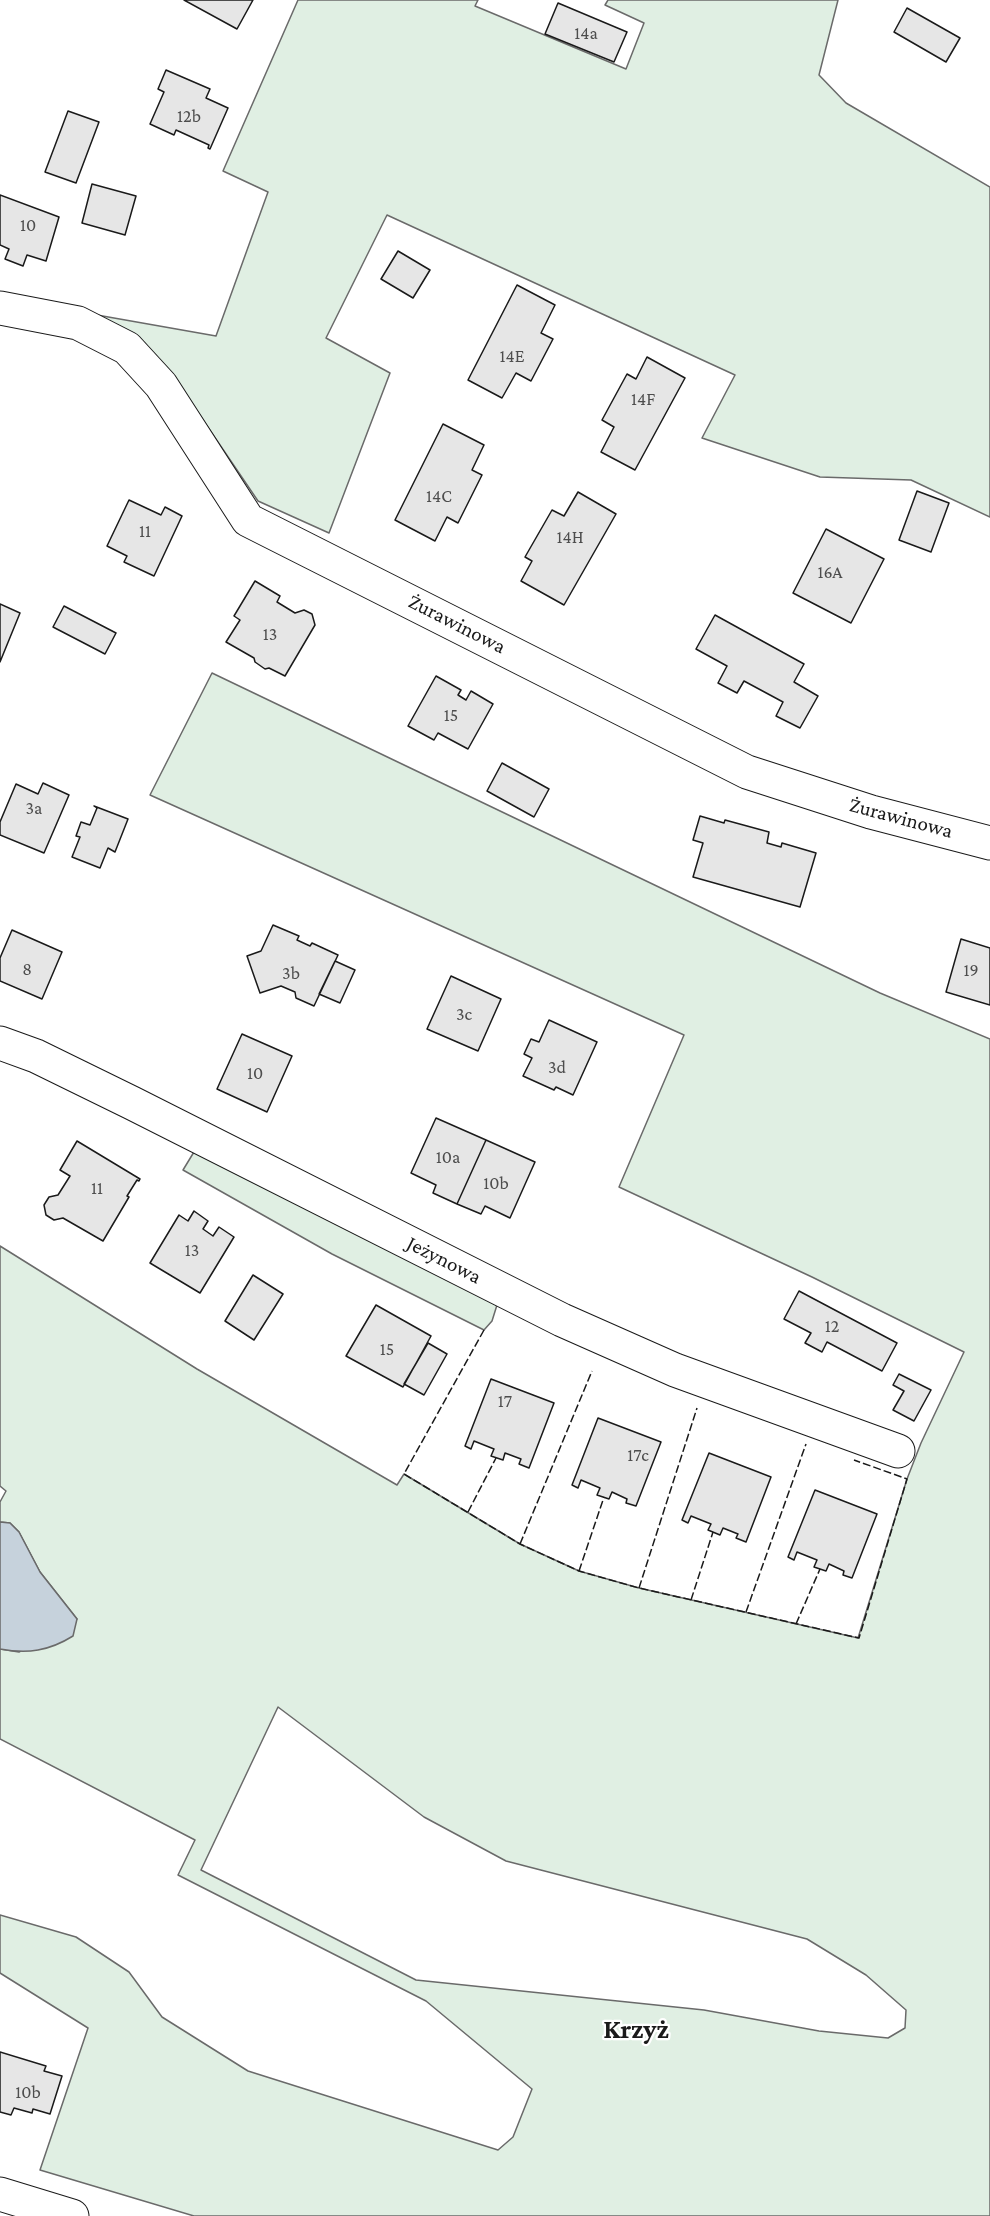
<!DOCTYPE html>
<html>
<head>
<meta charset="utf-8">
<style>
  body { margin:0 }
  canvas { display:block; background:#fff }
</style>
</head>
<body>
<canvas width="990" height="2216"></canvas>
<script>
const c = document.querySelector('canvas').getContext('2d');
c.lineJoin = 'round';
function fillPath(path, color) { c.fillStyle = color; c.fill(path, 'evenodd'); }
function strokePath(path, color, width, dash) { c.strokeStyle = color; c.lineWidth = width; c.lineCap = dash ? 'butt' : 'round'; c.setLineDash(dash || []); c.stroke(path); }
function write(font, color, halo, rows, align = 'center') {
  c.font = font + ' "Crimson Pro",serif'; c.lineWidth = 4.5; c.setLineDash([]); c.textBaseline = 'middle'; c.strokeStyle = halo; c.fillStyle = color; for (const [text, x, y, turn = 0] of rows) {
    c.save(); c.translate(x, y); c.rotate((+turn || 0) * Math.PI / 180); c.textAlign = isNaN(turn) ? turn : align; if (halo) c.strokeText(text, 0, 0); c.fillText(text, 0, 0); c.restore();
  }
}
const green = new Path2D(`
  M 298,0 L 478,0 L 475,6 L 626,69 L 644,23 L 605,5 L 608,0 L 838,0 L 819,75 L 846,103 L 990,187 L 990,517 L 911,480 L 820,477 L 702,438 L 735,375 L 387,215 L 326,338 L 390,373 L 329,533 L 258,501 L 184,392 L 97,315 L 216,336 L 268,192 L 223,171 Z
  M 212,673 L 880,993 L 990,1039 L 990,2216 L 194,2216 L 40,2170 L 88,2028 L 0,1973 L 0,1915 L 76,1937 L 129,1972 L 162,2017 L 248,2071 L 498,2150 L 513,2137 L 532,2089 L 426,2001 L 178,1875 L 195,1840 L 0,1739 L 0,1649 L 19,1652 L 77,1619 L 40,1572 L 19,1532 L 10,1523 L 0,1522 L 0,1502 L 6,1491 L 0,1486 L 0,1246 L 197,1369 L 397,1485 L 404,1474 L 520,1544 L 579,1571 L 639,1588 L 858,1638 L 907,1479 L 921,1443 L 964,1352 L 812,1277 L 619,1187 L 684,1035 L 150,795 ZM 278,1707 L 424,1817 L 506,1861 L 807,1939 L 866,1975 L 906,2010 L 905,2028 L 888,2038 L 819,2031 L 704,2010 L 416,1980 L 201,1870 Z
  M 197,1147 L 497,1305 L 492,1321 L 484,1330 L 332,1254 L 183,1170 Z`);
fillPath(green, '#e0efe3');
strokePath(green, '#6a6a6a', 1.5);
const water = new Path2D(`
  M 0,1522 L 10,1523 L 19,1532 L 40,1572 L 77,1619 L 73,1636 C 49,1651 28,1654 0,1649 Z`);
fillPath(water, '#c6d2dc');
strokePath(water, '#6a6a6a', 1.5);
const building = new Path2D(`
  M 184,0 L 253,0 L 237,29 Z
  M 558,3 L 627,32 L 614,62 L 545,34 Z
  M 907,8 L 960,38 L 946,62 L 894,32 Z
  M 166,70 L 210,89 L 206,98 L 228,108 L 210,149 L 208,148 L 209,145 L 176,130 L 174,135 L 150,124 L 164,92 L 158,89 Z
  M 68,111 L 99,122 L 76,183 L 45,172 Z
  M 92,184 L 136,196 L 125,235 L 82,223 Z
  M 0,195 L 59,217 L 46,261 L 27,255 L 23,266 L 5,259 L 9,249 L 0,245 Z
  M 398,251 L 430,270 L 413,298 L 381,279 Z
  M 517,285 L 555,305 L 541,333 L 553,339 L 531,381 L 516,373 L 502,398 L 468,380 Z
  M 647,357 L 685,378 L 635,470 L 601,452 L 614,427 L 602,420 L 627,374 L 636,379 Z
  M 443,424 L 484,445 L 472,470 L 482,475 L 458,523 L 447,517 L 435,541 L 395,520 Z
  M 917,491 L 949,503 L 931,552 L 899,540 Z
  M 578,492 L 616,514 L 564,605 L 521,581 L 532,561 L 525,557 L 552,510 L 564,516 Z
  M 129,500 L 161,515 L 165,507 L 182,516 L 154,576 L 124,562 L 127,556 L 107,546 Z
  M 826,529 L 884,559 L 851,623 L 793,593 Z
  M 255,581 L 280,596 L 277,602 L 295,613 L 304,610 L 312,614 L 315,625 L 285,676 L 269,668 L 265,669 L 255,662 L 254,658 L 226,642 L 240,620 L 234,616 Z
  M 0,604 L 20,613 L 0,662 Z
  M 64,606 L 116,633 L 105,654 L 53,627 Z
  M 715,615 L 804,664 L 794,682 L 818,696 L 800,728 L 776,716 L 783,702 L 744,681 L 737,693 L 718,683 L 727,666 L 696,649 Z
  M 436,676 L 461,690 L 458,695 L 466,700 L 471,691 L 493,704 L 468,749 L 438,733 L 434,740 L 408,726 Z
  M 502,763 L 549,789 L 534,817 L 487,791 Z
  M 43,783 L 69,795 L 44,853 L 0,835 L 0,822 L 16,784 L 38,794 Z
  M 94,806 L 128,819 L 115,852 L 108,848 L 100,868 L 72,857 L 80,837 L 76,836 L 81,822 L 90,825 L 97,808 Z
  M 700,816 L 724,823 L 725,820 L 769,832 L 767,843 L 781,847 L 782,843 L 816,853 L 800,907 L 693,877 L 703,843 L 693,840 Z
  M 273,925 L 299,936 L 297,940 L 310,946 L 312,943 L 338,955 L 314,1006 L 296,998 L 295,992 L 281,986 L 260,993 L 247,956 L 261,951 Z
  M 12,930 L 62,952 L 42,999 L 0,981 L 0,958 Z
  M 961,939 L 990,948 L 990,1005 L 946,992 Z
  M 335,961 L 355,970 L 340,1003 L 319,994 Z
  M 451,976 L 501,999 L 478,1051 L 427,1029 Z
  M 549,1020 L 597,1042 L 573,1095 L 556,1087 L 554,1090 L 523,1076 L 532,1058 L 524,1054 L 531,1039 L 539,1042 Z
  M 242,1034 L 292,1056 L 267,1112 L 217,1089 Z
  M 436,1118 L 486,1140 L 457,1204 L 433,1193 L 436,1185 L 411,1173 Z
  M 486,1140 L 535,1162 L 510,1218 L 485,1206 L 481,1214 L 457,1204 Z
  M 77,1141 L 140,1179 L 139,1181 L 137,1180 L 127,1196 L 129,1197 L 103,1241 L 63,1218 L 54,1220 L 46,1215 L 44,1205 L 49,1197 L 58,1195 L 70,1176 L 60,1170 Z
  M 194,1211 L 208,1221 L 203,1229 L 213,1236 L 219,1227 L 234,1237 L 200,1293 L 150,1263 L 179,1215 L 188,1221 Z
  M 253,1275 L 283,1294 L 254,1340 L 225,1321 Z
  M 799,1291 L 897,1343 L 882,1371 L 827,1342 L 822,1352 L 805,1343 L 811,1333 L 784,1319 Z
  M 376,1305 L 431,1336 L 403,1387 L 346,1356 Z
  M 428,1343 L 447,1354 L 424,1395 L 404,1384 Z
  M 899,1374 L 931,1390 L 914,1421 L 893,1410 L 904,1391 L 893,1385 Z
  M 491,1379 L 554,1403 L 529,1468 L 519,1464 L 521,1459 L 505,1453 L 503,1460 L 491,1456 L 494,1449 L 474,1441 L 471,1449 L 465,1446 Z
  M 598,1418 L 661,1442 L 636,1506 L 626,1503 L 627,1499 L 612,1492 L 609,1499 L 597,1495 L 600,1488 L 581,1480 L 578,1488 L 572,1485 Z
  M 709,1453 L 771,1477 L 746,1542 L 736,1538 L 738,1534 L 723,1528 L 720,1535 L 708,1530 L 711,1524 L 691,1516 L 688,1523 L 682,1520 Z
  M 815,1490 L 877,1514 L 852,1578 L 843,1575 L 844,1571 L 829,1564 L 826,1571 L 814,1567 L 817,1560 L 797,1552 L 794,1560 L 788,1557 Z
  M 0,2052 L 46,2066 L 44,2071 L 62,2076 L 50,2114 L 33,2109 L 32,2113 L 14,2108 L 11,2115 L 0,2112 Z`);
fillPath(building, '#e6e6e6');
strokePath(building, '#1a1a1a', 1.5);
const street = new Path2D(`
  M 0,308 L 78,323 L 127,348 L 161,385 L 248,520 L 747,772 L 871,812 L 990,843
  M 0,1043 L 36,1056 L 132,1103 L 562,1320 L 675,1370 L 898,1451
  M 0,2194 L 72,2216`);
strokePath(street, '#1a1a1a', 35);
strokePath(street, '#fff', 33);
strokePath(new Path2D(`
  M 484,1330 L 404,1474 L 520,1544 L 579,1571 L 639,1588 L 859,1638 L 907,1479 L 854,1460
  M 468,1512 L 496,1458
  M 520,1544 L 592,1371
  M 579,1571 L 604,1497
  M 639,1588 L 697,1408
  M 691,1600 L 713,1532
  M 746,1612 L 806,1444
  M 796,1624 L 820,1569`), '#1a1a1a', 1.5, [8, 3]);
write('18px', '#4d4d4d', null, [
  ["14a",586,33],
  ["12b",189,116],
  ["10",28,225],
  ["14E",512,356],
  ["14F",643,399],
  ["14C",439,496],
  ["11",145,531],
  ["14H",570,537],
  ["16A",830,572],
  ["13",270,634],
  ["15",451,715],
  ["3a",34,808],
  ["8",27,969],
  ["19",971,970],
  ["3b",291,973],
  ["3c",464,1014],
  ["3d",557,1067],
  ["10",255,1073],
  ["10a",448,1157],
  ["10b",496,1183],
  ["11",97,1188],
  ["13",192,1250],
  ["12",832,1326],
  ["15",387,1349],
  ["17",505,1401],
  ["17c",638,1455],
  ["10b",28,2092]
]);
write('21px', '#1a1a1a', '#fff', [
  ["Żurawinowa",457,624,27],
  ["Żurawinowa",901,818,15],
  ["Jeżynowa",444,1260,27]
]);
write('bold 27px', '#1a1a1a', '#fff', [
  ["Krzyż",636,2030]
]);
</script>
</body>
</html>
